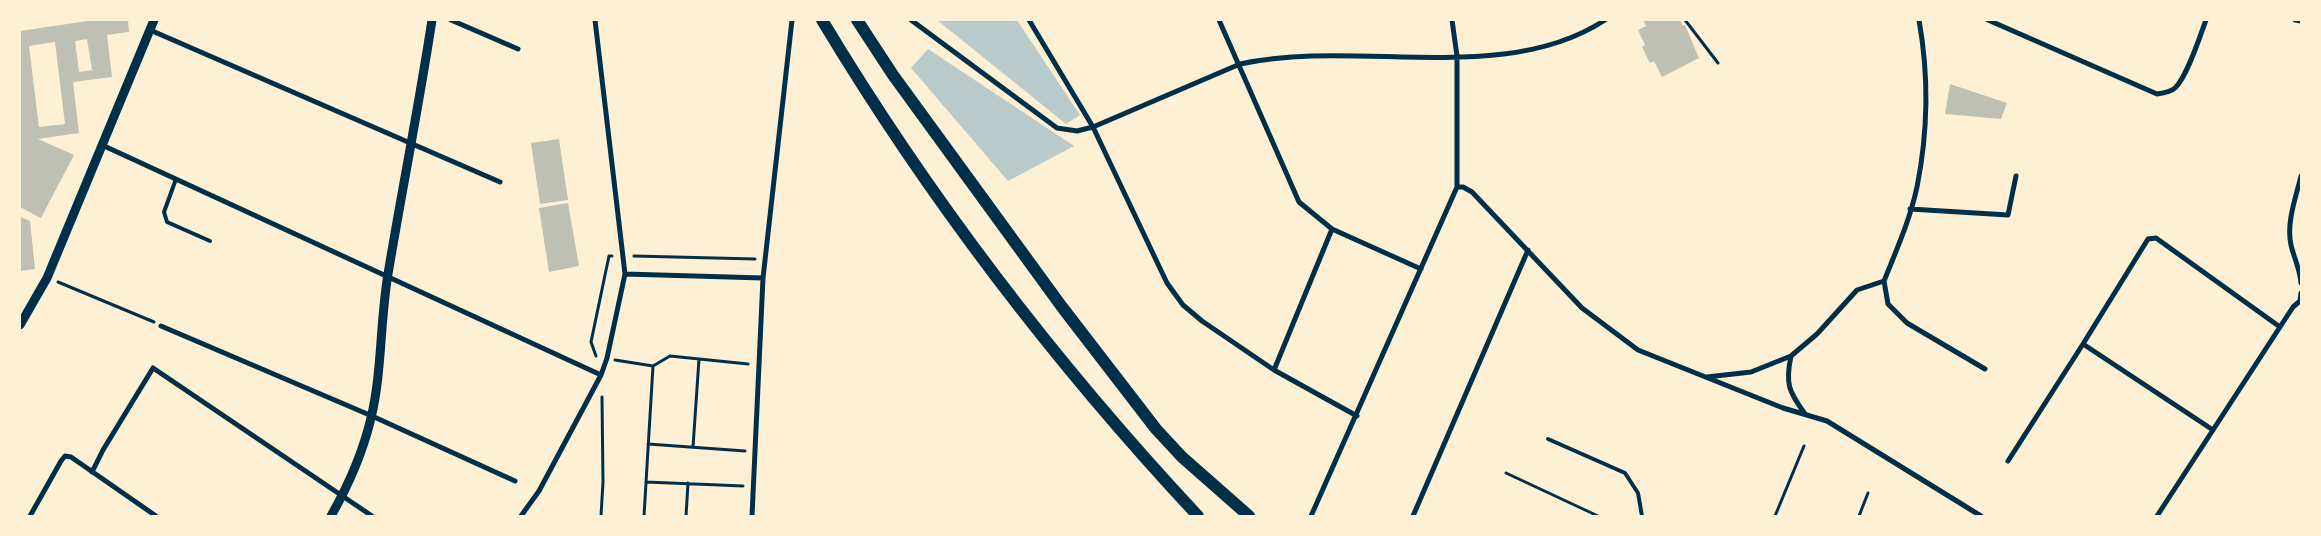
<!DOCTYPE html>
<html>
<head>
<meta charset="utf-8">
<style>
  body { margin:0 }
  #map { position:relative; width:2321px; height:536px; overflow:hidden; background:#fdf0d5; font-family:"Roboto Condensed",sans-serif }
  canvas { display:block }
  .frame { position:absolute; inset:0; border:21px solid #fdf0d5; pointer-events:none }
</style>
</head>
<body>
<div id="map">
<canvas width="2321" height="536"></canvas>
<div class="frame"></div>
</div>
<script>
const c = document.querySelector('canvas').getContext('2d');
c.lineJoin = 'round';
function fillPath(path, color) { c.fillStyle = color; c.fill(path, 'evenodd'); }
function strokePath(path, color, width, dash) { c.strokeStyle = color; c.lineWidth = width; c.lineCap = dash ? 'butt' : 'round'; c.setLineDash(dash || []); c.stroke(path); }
fillPath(new Path2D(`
  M 937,20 L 1017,20 L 1080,115 L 1066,124 Z
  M 928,49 L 1074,146 L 1008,181 L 911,68 Z`), '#b9caca');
fillPath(new Path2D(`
  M 94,20 L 128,20 L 129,32 L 107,35 L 112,77 L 73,82 L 79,133 L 38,139 L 74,155 L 41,218 L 20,207 L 20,31 ZM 87,39 L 92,70 L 79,72 L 75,41 ZM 55,42 L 65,124 L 39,127 L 29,46 Z
  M 1643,20 L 1680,20 L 1683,26 L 1685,25 L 1699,58 L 1662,77 L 1654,61 L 1650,63 L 1642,47 L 1645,45 L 1638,30 L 1646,26 Z
  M 1950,84 L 2007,103 L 2001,119 L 1945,114 Z
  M 559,139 L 568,200 L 540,204 L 531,143 Z
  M 568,203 L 579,266 L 549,272 L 539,208 Z
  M 20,217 L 30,221 L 35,269 L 20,271 Z`), '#bec0b2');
strokePath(new Path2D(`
  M 1685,20 L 1718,63
  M 634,256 L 755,259
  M 58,282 L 154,322
  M 596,356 L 591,342 L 609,256 L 612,256
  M 615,360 L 653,366 L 670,356 L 748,364
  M 648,444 L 745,451
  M 693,447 L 699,359
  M 1506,473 L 1598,516
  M 646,482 L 743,486
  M 601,516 L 603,482 L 602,397
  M 644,516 L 653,366
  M 686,516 L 688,483
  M 1775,516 L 1804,446
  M 1859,516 L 1868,493`), '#003049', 3);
strokePath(new Path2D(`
  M 176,179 L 164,212 L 167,222 L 210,241
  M 1548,439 L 1625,473 L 1638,493 L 1642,516`), '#003049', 4);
strokePath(new Path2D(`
  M 451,20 L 518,49
  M 911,20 L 1057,128 L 1077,131 L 1093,127 L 1240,64 C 1356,38 1503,87 1605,20
  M 1029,20 L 1093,127 L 1167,283 L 1183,305 L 1202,321 L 1274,370 L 1357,416
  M 1219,20 L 1299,202 L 1332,229 L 1421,269
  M 1988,20 L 2157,94 C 2164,93 2171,92 2175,88 C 2187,77 2200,36 2206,20
  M 2295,20 L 2301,21
  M 150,30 L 500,182
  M 102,145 L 601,375
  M 2301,176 C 2296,197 2286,223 2291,245 C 2294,258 2300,269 2301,283
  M 1457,187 L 1463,187 L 1472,192 L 1582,308 L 1638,350 L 1783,408 L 1827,421 L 1981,516
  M 1910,209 L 2008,215 L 2016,176
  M 625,274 L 763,278
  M 1884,281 L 1888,304 L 1907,323 L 1985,369
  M 161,326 L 372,416 L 515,481
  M 1791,356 C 1785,384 1789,392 1805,414
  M 1274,370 L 1332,229
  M 1707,377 L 1751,372 L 1791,356 L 1817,334 L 1857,290 L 1884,281 C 1896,251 1910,220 1917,187 C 1928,132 1929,76 1919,20
  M 2213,430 L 2083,344 L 2148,239 L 2156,238 L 2280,327
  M 2008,461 L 2083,344
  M 92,472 L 103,450 L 153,368 L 372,516
  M 30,516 L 61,461 L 65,456 L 71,457 L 156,516
  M 521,516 L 539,491 L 601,375 L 607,358 L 625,274 L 595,20
  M 752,516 L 763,278 L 792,20
  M 1311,516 L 1457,187 L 1457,56 L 1452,20
  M 1413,516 L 1528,250
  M 2157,516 L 2293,307 L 2300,301 L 2301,293`), '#003049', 5);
strokePath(new Path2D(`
  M 20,325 L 47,278 L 154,20
  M 331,516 C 348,486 363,452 371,418 C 382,373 380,321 388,274 C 402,190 419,105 432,20`), '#003049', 9);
strokePath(new Path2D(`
  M 822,20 C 929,198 1056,364 1198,516
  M 857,20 L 893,75 L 1062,307 L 1156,429 L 1182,457 L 1249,516`), '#003049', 12);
</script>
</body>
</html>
